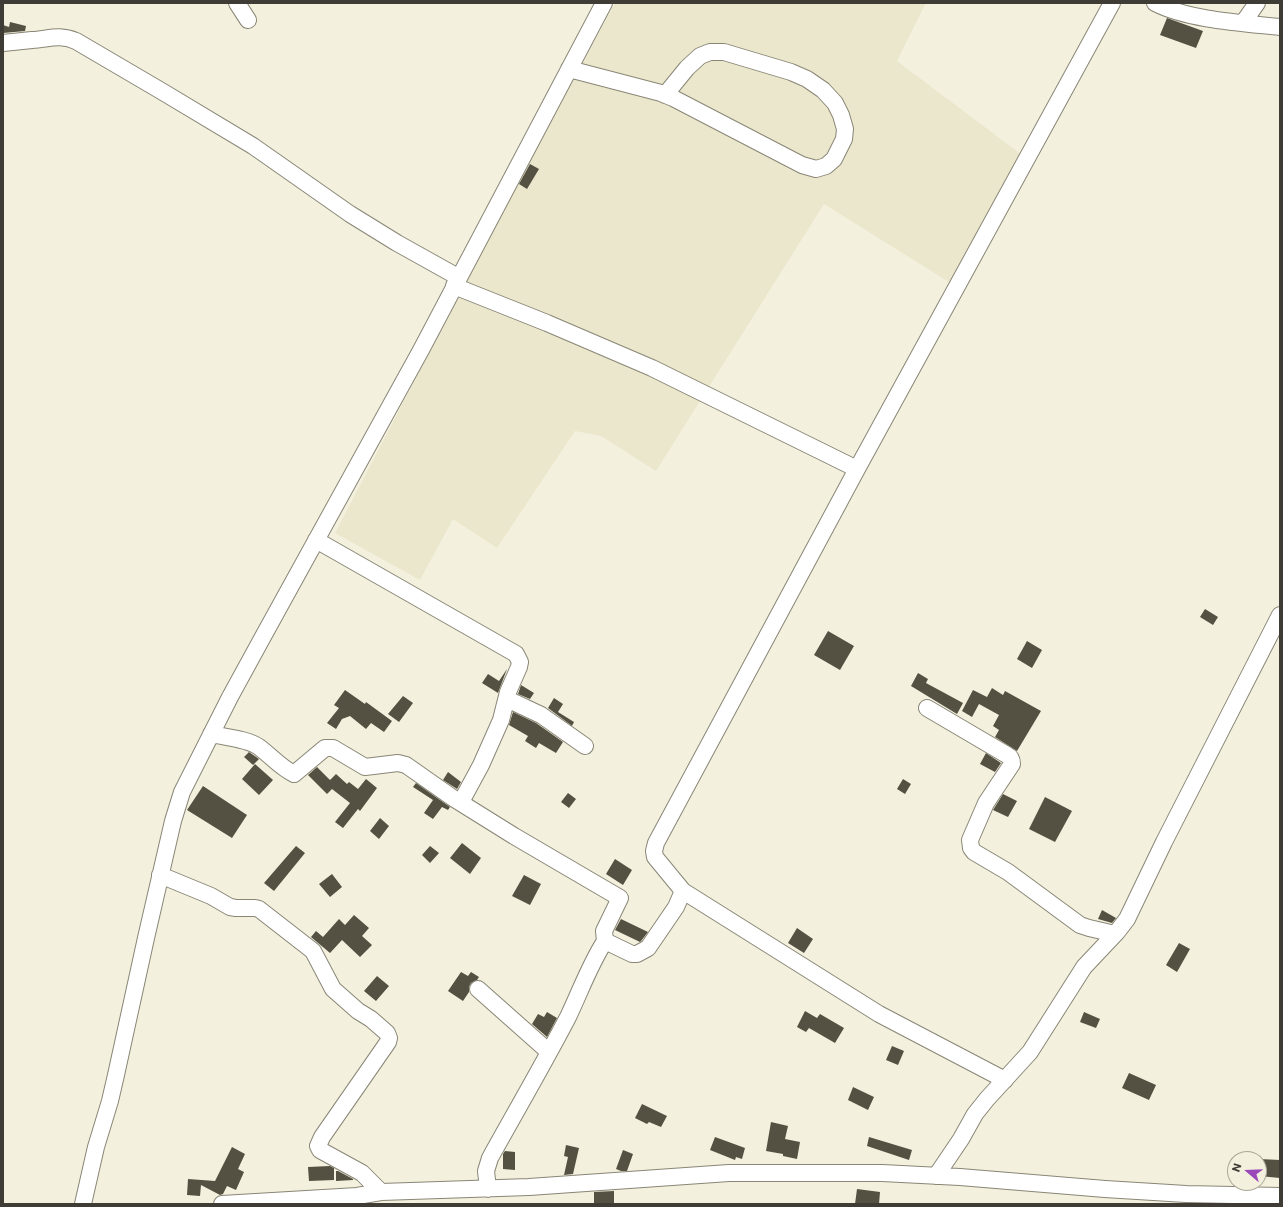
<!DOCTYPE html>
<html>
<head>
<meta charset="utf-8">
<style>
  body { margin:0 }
  #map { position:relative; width:1283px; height:1207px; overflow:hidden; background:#f3f0de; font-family:Commissioner,sans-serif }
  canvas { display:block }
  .frame { position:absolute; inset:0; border:4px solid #3e3c35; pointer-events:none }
  .north { position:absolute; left:1227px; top:1151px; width:40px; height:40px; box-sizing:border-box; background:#f3f0de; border:1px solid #aba89a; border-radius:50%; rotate:289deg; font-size:11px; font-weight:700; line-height:16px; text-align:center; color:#3e3c35 }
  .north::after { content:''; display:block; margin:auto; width:14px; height:18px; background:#9a49b9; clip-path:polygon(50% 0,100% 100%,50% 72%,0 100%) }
</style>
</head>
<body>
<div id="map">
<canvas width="1283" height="1207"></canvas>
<div class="frame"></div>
<div class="north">N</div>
</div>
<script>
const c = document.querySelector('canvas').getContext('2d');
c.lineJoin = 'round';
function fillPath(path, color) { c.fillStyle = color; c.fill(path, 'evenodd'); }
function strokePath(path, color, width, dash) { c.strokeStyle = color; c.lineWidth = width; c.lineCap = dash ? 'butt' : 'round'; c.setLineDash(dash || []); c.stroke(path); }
fillPath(new Path2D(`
  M 615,3 L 926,3 L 897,61 L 1022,155 L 952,284 L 824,204 L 656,471 L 601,436 L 575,431 L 497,548 L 453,519 L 420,580 L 335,533 L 510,198 Z`), '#ebe7cd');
fillPath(new Path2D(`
  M 1167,18 L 1203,31 L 1196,48 L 1160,35 Z
  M 10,22 L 26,26 L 25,31 L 3,33 L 3,25 L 9,27 Z
  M 530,164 L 539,169 L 527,189 L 519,184 Z
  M 1205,609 L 1218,617 L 1213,625 L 1200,617 Z
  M 828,631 L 854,646 L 840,670 L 814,655 Z
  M 1027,641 L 1042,650 L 1032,668 L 1017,659 Z
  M 507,669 L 498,693 L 482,683 L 488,674 L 499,681 Z
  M 918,673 L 928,679 L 926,683 L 963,703 L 957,714 L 911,686 Z
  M 521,685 L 534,693 L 530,699 L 518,694 Z
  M 992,688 L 1003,695 L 1005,691 L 1041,711 L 1017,751 L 995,737 L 999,730 L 993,726 L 999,715 L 979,704 L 972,717 L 962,711 L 973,690 L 987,697 Z
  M 345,690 L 365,704 L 366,702 L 392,721 L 384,732 L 371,723 L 366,729 L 350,716 L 342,719 L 336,729 L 327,723 L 339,708 L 334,705 Z
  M 403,696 L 413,703 L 399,722 L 388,714 Z
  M 554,698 L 563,704 L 558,712 L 574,722 L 572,726 L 548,708 Z
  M 513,712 L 536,723 L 563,742 L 556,753 L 539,743 L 536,748 L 525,741 L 528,736 L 509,725 Z
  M 249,752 L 259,759 L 253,765 L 244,757 Z
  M 986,753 L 1001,763 L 995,772 L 980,764 Z
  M 255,764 L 273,780 L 259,795 L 242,779 Z
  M 317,767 L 330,780 L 336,774 L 347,784 L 349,782 L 358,789 L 366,779 L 377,788 L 360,811 L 358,809 L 343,828 L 335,822 L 350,803 L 332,789 L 327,794 L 308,775 Z
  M 448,772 L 461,782 L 457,789 L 443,780 Z
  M 903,779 L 911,784 L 905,794 L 897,789 Z
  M 416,783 L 450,807 L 448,810 L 442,807 L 433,819 L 424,813 L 433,800 L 413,787 Z
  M 203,786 L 247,815 L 232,838 L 187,810 Z
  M 568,793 L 576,799 L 569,808 L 561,802 Z
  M 1003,794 L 1017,801 L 1008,817 L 993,810 Z
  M 1045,797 L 1072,811 L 1055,842 L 1029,829 Z
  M 380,818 L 389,826 L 379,839 L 370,831 Z
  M 462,843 L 481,858 L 470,874 L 450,858 Z
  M 296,846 L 305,853 L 274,891 L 264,883 Z
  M 430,846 L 439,853 L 430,863 L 422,855 Z
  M 615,859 L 632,870 L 623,885 L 606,874 Z
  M 332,874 L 342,887 L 330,897 L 319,884 Z
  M 524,875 L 541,884 L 530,905 L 512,896 Z
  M 1102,910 L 1116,918 L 1112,923 L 1098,919 Z
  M 354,915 L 369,928 L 362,936 L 372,945 L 360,957 L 342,940 L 330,953 L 311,937 L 316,931 L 323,937 L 339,919 L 345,925 Z
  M 621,919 L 648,932 L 641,941 L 640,942 L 615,930 Z
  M 797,928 L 813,939 L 804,953 L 788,943 Z
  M 1179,943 L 1190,949 L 1177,972 L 1166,965 Z
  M 461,972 L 468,976 L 471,972 L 479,977 L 477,980 L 471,983 L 469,987 L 469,992 L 463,1001 L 448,991 Z
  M 377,976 L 389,986 L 376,1001 L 364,991 Z
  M 805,1011 L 817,1018 L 820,1014 L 844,1028 L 835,1043 L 809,1028 L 806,1032 L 797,1027 Z
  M 547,1012 L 557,1018 L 547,1037 L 532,1024 L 538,1014 L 544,1017 Z
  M 1084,1012 L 1100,1019 L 1096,1028 L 1080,1022 Z
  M 892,1046 L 904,1051 L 898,1065 L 886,1060 Z
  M 1129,1073 L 1156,1085 L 1149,1100 L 1122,1088 Z
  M 853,1087 L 874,1097 L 868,1110 L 848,1100 Z
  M 642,1104 L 667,1116 L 661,1127 L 649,1122 L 647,1124 L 635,1118 Z
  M 771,1122 L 788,1126 L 785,1139 L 800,1142 L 797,1159 L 783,1156 L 783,1154 L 766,1151 Z
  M 715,1137 L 745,1148 L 742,1159 L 736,1157 L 735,1160 L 710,1150 Z
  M 869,1137 L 912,1150 L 909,1160 L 867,1146 Z
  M 566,1145 L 579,1148 L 573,1174 L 564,1175 L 568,1157 L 564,1156 Z
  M 232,1147 L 245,1154 L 238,1169 L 244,1172 L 236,1190 L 227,1186 L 223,1194 L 220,1195 L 201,1185 L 200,1196 L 187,1195 L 188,1179 L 215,1181 Z
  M 623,1150 L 633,1154 L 627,1171 L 621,1171 L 616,1169 Z
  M 505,1151 L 515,1152 L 515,1170 L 503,1169 L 503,1154 Z
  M 1259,1159 L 1280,1160 L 1280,1178 L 1259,1176 Z
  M 330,1166 L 334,1168 L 334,1180 L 309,1181 L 308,1167 Z
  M 336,1171 L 338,1171 L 353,1179 L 353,1180 L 336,1181 Z
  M 857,1189 L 880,1192 L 879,1204 L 855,1204 Z
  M 614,1191 L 614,1203 L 594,1203 L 594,1192 Z`), '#545142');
const minor = new Path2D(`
  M 237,3 L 248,20
  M 1155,3 C 1188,20 1242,23 1280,27
  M 1243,23 L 1257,3
  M 3,43 C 13,42 22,41 32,40 C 49,39 59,34 76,41 L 163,92 L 253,146 L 350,214 L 397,243 L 458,277 L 454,286 L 547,323 L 652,368 L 857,469
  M 569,69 L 661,93 L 673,98 L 802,165 L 816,169 L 826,166 L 834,159 L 844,139 L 845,129 L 841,115 L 835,103 L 823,90 L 807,79 L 791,72 L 724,52 L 710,52 L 700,56 L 687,68 L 665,95
  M 316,540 L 516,654 L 520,662 L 519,667 L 508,692 L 501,720 L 481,765 L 461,802
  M 507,699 L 541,715 L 585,746
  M 927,708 L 1007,755 C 1011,757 1012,759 1012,764 L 986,803 L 970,840 L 971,848 L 974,852 L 1008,872 L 1080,925 L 1089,928 L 1115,934
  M 211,734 C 225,737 248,739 259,747 C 271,756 281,768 294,774 L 325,748 L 333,748 L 365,767 L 398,763 L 406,765 L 453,798 L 514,836 L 620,898 L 604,931 L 605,941
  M 160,875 L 211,896 L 230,907 L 236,908 L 255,908 L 259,909 L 313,951 L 333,989 L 358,1011 L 371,1019 L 387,1033 L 389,1038 L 388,1042 L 322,1137 L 318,1146 L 320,1150 L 362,1173 L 381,1192
  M 478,989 L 549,1052
  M 1005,1080 L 879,1014 L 683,891 L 655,857 L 654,851 L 656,843 L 857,469 L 1112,3
  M 936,1176 L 961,1139 L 975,1114 L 987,1099 L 1030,1052 L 1084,967 L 1117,932 L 1127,919 L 1164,842 L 1280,615
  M 488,1189 L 486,1171 L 490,1158 C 516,1111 543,1065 568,1017 C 580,992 590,964 605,941 L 632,954 L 637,954 L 648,948 L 676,907 L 683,891
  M 83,1204 L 96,1147 L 110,1101 L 116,1075 L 146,938 L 173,821 L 182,792 L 230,697 L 265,633 L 421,350 L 604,3
  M 222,1204 L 357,1196 L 381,1192 L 529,1187 L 729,1173 L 882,1173 L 960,1177 L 1105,1189 L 1186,1194 L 1280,1196`);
strokePath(minor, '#898676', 18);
strokePath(minor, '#fff', 16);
</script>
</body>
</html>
